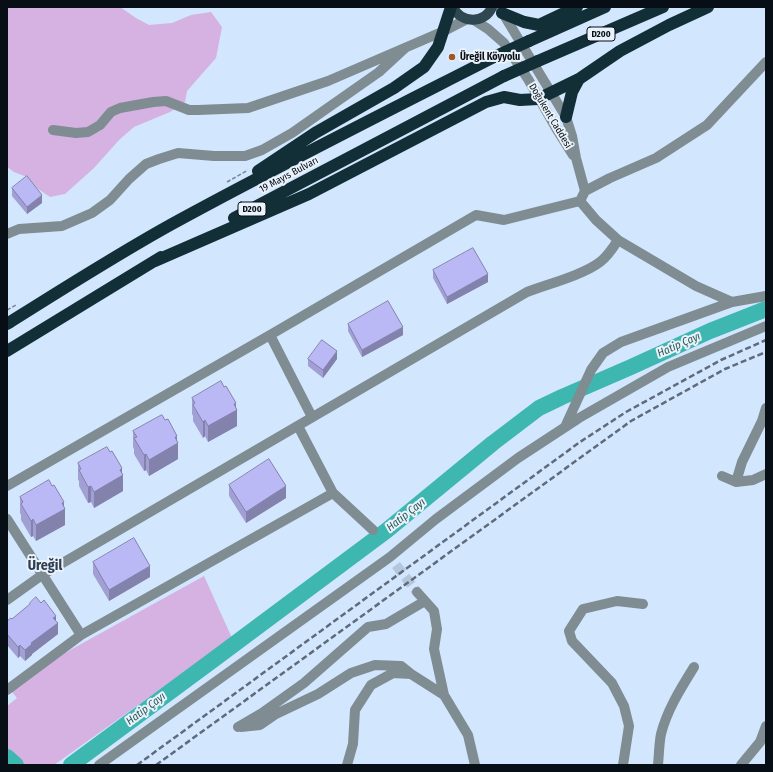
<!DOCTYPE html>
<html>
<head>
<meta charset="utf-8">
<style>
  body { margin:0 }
  #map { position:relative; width:773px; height:772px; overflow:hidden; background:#d2e6fe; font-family:"Fira Sans Condensed",sans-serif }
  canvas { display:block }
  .frame { position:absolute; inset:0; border:8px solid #080e16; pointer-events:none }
</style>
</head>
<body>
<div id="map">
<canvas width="773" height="772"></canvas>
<div class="frame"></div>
</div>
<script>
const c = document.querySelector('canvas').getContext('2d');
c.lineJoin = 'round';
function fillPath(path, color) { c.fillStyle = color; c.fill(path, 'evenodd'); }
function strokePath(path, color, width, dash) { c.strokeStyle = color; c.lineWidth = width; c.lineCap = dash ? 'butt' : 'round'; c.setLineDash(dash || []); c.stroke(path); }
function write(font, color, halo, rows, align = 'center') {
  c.font = font + ' "Fira Sans Condensed",sans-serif'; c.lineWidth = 4; c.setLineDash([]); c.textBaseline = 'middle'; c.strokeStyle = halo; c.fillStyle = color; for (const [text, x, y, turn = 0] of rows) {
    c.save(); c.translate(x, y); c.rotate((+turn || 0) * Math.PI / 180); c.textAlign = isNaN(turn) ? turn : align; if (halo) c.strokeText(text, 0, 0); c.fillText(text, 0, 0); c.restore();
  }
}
fillPath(new Path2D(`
  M 7,7 L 120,7 L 136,18 L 149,25 L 172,23 L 191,15 L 211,12 L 222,27 L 216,58 L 187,91 L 185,102 L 170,112 L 134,127 L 120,139 L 94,168 L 65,194 L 50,197 L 38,189 L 27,177 L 14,172 L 7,167 Z
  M 204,576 L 232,638 L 54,765 L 7,765 L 7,706 L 17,698 L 12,692 L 63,654 Z`), '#d5b2e1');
strokePath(new Path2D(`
  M 7,757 L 16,765
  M 71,765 L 213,660 L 386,531 L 493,443 L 539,408 L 562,397 L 631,367 L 710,331 L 766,309`), '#3eb7b0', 16);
strokePath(new Path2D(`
  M 396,565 L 417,592`), '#b4c6db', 10, [10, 5]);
strokePath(new Path2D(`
  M 227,182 L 248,170
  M 7,310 L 16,305`), '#778596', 1.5, [4, 2]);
strokePath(new Path2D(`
  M 499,7 L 566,117 L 572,136 L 576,158 L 585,191 L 580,201 L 596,220 L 618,240 L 696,286 L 732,302
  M 474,20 L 488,29 L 504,43 L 528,79 L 556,128 L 573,155
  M 53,130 L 76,133 L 88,132 L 100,125 L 111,112 L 120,108 L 153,102 L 166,101 L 189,110 L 198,110 L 248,108 L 328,81 L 444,31 L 467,19
  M 585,191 L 610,178 L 656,158 L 707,125 L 766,62
  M 7,234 L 19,229 L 62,226 L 92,213 L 110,200 L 129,179 L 146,164 L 159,159 L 178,153 L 214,156 L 245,156 L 262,150 L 292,133 L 379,72 L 405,48
  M 270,335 L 476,215 L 504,220 L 580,201
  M 298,426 L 333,493 L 373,530
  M 565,427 L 591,370 L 603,353 L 621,342 L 732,302 L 766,296
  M 722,476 L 736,482 L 753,480 L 766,474
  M 736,482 L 742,462 L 762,421 L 766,408
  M 7,486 L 270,335 L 312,417
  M 7,519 L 81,635 L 7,690
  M 7,600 L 42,575 L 527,292 C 548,284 583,275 600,262 C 608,256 613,248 618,240
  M 81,635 L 333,493
  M 444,695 L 468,735 L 475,765
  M 238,727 L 262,713 L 304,683 L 368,627 L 386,624 L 425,601
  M 241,727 L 260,725 L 276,714 L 318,694 L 351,673 L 375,665 L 401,666 L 411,674
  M 99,765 L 390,557 L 436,519 L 518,458 L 579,418 L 668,367 L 766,326
  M 347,765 L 353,744 L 355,710 L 371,685 L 393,673 L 411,674 L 444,695 L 434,649 L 437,629 L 434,611 L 417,592
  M 623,765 L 629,726 L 624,706 L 612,683 L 572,641 L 569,631 L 583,609 L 617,601 L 643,604
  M 658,765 C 659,755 659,744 661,734 C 667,710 681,688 694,667
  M 741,765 L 760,742 L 766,726`), '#7f8d92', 10);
strokePath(new Path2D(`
  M 453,7 C 461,24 485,24 492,7`), '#2f474f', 10);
strokePath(new Path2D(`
  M 502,13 L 524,22 L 539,25 L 577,7
  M 529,41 L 605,7
  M 538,61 L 663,7
  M 566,117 L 572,92 L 579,79
  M 258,171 L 315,133 L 394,88 L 424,67 L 438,47 L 451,7
  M 234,218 L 504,76
  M 155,261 L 309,194 L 486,102 L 504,97 L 520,100 L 538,99 L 579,79 L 620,51 L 669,25 L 708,7
  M 7,324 C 61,290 116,255 172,224 C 278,166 386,112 494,57
  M 7,351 L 161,257`), '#122f38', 12);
strokePath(new Path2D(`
  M 137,765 L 580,442 L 626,412 L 721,360 L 766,340
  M 156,765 L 631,421 L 725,369 L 766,352`), '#5f6b7a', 2.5, [6, 3]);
strokePath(new Path2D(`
  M 494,57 L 529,41
  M 504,76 L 538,61`), '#122f38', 12);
fillPath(new Path2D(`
  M 12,188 L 42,203 L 27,214 L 12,196 Z
  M 433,270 L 488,282 L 447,304 L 433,278 Z
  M 348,324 L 403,335 L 362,357 L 348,331 Z
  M 308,359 L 337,359 L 323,378 L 308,366 Z
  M 192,398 L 236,408 L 237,426 L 208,442 L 205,436 L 203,438 L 193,421 L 193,416 L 192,414 Z
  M 133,431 L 177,442 L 178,459 L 149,476 L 146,470 L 144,471 L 134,454 L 134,449 L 133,447 Z
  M 78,463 L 122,473 L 123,491 L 94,508 L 91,502 L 88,503 L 79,486 L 79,481 L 78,480 Z
  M 229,485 L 286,498 L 246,523 L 229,496 Z
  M 20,497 L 64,507 L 65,525 L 36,541 L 33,536 L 31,537 L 21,520 L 21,515 L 20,513 Z
  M 93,562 L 150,577 L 109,601 L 93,574 Z
  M 30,603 L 56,622 L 58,634 L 32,654 L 32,655 L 25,661 L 20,656 L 18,658 L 7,645 L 7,621 L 12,619 L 30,605 Z`), '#a19fd3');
fillPath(new Path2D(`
  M 42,195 L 42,203 L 27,214 L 27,207 Z
  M 488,274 L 488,282 L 447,304 L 447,297 Z
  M 403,327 L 403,335 L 362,357 L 362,350 Z
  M 337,351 L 337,359 L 323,378 L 323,370 Z
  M 236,403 L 236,410 L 237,410 L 237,426 L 208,442 L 208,426 Z
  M 205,420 L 205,436 L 203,438 L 203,422 Z
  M 177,436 L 177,444 L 178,443 L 178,459 L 149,476 L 149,460 Z
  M 146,454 L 146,470 L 144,471 L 144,455 Z
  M 122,468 L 122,476 L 123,475 L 123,491 L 94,508 L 94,492 Z
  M 91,486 L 91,502 L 88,503 L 88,487 Z
  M 286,486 L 286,498 L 246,523 L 246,512 Z
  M 64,502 L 64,509 L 65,509 L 65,525 L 36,541 L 36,525 L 62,503 Z
  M 33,519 L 33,536 L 31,537 L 31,521 Z
  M 150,566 L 150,577 L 109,601 L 109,590 Z
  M 56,616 L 56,624 L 58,623 L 58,634 L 32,654 L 32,655 L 25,661 L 25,650 L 53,618 Z
  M 20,645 L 20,656 L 18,658 L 18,647 Z`), '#8382ac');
const building = new Path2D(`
  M 27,176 L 42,195 L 27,207 L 12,188 Z
  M 473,248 L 488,274 L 447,297 L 433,270 Z
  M 388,301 L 403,327 L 362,350 L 348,324 Z
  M 322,340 L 337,351 L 323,370 L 308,359 Z
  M 221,381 L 224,387 L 226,386 L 236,403 L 234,404 L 237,410 L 208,426 L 205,420 L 203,422 L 193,405 L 195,403 L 192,398 Z
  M 162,415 L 165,420 L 168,419 L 177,436 L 175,437 L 178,443 L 149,460 L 146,454 L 144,455 L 134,438 L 137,437 L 133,431 Z
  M 107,447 L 110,452 L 112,451 L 122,468 L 120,470 L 123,475 L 94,492 L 91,486 L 88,487 L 79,470 L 81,469 L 78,463 Z
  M 269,459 L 286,486 L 246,512 L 229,485 Z
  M 49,480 L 52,486 L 54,485 L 64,502 L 62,503 L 65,509 L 36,525 L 33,519 L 31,521 L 21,504 L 23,502 L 20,497 Z
  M 134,538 L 150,566 L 109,590 L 93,562 Z
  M 36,597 L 41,603 L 44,600 L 56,616 L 53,618 L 58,623 L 31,643 L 32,644 L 25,650 L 20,645 L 18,647 L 7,634 L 7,621 L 11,618 L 12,619 L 30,604 L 30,603 Z`);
fillPath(building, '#bbb9f5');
strokePath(building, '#8382ac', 1);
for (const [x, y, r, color] of [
  [452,57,4,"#9c5828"]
]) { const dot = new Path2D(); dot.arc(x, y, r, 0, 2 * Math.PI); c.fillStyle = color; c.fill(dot); strokePath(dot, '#eaf2fb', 1.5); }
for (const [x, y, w] of [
  [601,34,28],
  [252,209,28]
]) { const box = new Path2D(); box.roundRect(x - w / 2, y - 7, w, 14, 3); c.fillStyle = '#eaf2fb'; c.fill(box); strokePath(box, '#080e16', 1); }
write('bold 9px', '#080e16', null, [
  ["D200",601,34],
  ["D200",252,209]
]);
write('bold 10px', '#080e16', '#eaf2fb', [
  ["Üreğil Köyyolu",460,57]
], 'left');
write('10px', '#080e16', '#eaf2fb', [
  ["Doğukent Caddesi",550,116,59],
  ["19 Mayıs Bulvarı",289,175,-28]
]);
write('italic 11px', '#285a57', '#eaf2fb', [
  ["Hatip Çayı",679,345,-24],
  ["Hatip Çayı",406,515,-38],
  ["Hatip Çayı",146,709,-37]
]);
write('bold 14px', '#2e3e51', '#eaf2fb', [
  ["Üreğil",45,566]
]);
</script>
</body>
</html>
